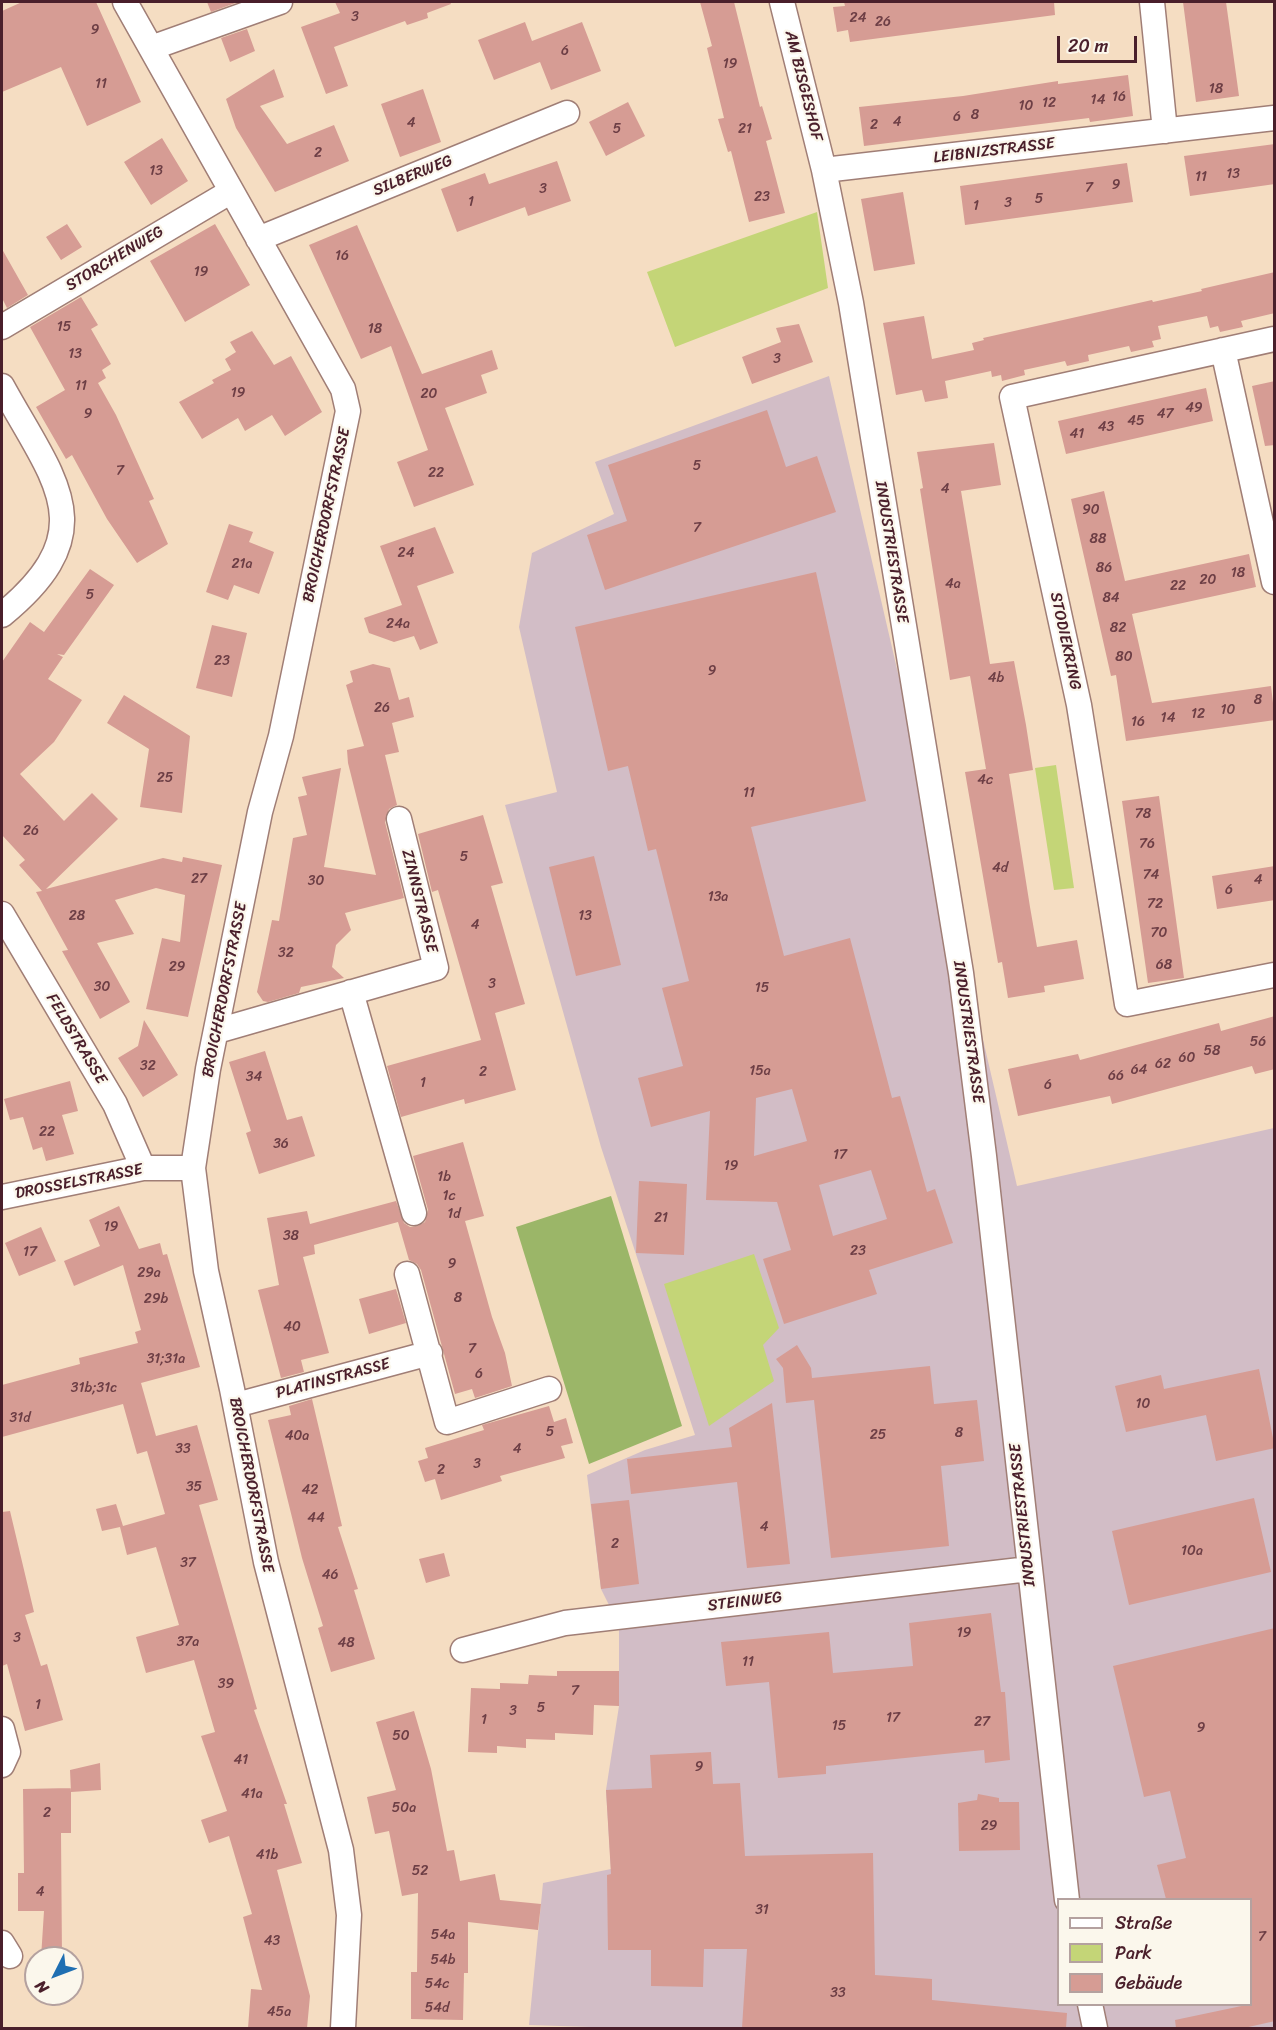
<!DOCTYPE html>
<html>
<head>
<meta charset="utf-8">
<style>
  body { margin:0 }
  #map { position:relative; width:1276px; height:2030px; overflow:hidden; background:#f5ddc2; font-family:Sriracha,sans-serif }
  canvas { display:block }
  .frame { position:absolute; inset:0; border:3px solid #4a1f2b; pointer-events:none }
  .legend { position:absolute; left:1057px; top:1898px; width:195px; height:108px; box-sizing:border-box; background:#fbf7ec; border:2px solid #b4a19f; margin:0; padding:8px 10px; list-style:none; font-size:18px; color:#4a1f2b }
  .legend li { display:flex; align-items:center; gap:12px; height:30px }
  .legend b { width:30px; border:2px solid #b4a19f }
  .north { position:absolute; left:24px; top:1946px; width:60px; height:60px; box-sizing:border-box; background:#fbf7ec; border:2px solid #b4a19f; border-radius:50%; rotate:228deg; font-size:16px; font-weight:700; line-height:24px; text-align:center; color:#4a1f2b }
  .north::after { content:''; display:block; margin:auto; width:21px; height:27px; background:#1f6fb2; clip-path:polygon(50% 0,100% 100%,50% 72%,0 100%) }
  .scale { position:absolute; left:1057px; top:36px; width:80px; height:27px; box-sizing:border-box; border:3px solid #4a1f2b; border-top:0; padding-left:8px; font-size:18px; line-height:21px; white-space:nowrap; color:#4a1f2b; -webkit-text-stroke:4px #fbf7ec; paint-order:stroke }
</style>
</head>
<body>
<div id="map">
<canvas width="1276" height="2030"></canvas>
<div class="frame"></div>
<ul class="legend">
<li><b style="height:8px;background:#fff"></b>Straße</li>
<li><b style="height:16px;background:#c4d577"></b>Park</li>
<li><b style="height:16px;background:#d69c94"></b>Gebäude</li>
</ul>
<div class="north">N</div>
<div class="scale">20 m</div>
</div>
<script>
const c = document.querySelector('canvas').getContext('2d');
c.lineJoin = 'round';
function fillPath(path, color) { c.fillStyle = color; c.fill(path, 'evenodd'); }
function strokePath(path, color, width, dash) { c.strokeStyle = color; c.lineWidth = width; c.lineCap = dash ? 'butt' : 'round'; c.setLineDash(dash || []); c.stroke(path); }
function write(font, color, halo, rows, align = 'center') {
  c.font = font + ' Sriracha,sans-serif'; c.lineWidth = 4.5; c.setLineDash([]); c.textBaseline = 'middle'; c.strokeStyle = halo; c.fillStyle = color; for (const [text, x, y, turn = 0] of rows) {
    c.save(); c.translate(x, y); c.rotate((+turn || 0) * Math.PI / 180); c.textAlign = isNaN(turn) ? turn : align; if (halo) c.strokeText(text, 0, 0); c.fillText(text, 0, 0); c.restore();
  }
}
fillPath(new Path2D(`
  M 829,376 L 1017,1186 L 1274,1128 L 1274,2028 L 621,2028 L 529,2025 L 543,1883 L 611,1869 L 606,1790 L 619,1706 L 619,1625 L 601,1589 L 587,1475 L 645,1450 L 695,1435 L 601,1147 L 505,805 L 557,792 L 519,627 L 532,553 L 614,514 L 595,462 ZM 1058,1900 L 1250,1900 L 1250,2004 L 1058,2004 Z`), '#d2bdc6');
fillPath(new Path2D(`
  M 817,212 L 828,288 L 675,347 L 647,272 Z
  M 1056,765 L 1074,888 L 1054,890 L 1035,768 Z
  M 754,1254 L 779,1328 L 763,1345 L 774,1381 L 709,1426 L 664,1284 Z`), '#c4d577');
fillPath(new Path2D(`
  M 611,1196 L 682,1426 L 589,1464 L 516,1227 Z`), '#9bb668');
fillPath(new Path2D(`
  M 22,2 L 96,2 L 141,102 L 87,126 L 61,67 L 2,92 L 2,11 Z
  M 207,2 L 238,2 L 211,12 Z
  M 335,2 L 450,2 L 451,4 L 427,13 L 428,18 L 407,25 L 405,21 L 334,47 L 348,86 L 326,94 L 301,27 L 340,13 Z
  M 700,2 L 734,2 L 760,107 L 762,106 L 772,139 L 766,141 L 785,213 L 749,222 L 731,151 L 728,152 L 718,119 L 724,118 L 707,48 L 712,46 Z
  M 844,2 L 1054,2 L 1055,15 L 850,42 L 848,30 L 837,32 L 833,7 L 845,6 Z
  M 1183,2 L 1226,2 L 1239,96 L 1196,102 Z
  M 525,22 L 532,41 L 582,22 L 601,71 L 551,90 L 540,62 L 494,80 L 478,40 Z
  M 247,29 L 255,51 L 230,62 L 221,38 Z
  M 274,69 L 284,97 L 260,106 L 287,144 L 334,125 L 349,161 L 275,192 L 236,128 L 226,99 Z
  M 1128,75 L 1133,116 L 1090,122 L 1089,118 L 864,146 L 859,107 L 963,96 L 1058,81 L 1058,84 Z
  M 423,89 L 441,142 L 400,157 L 381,104 Z
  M 628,102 L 645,136 L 606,156 L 589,122 Z
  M 162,138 L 188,181 L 151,205 L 124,162 Z
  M 1275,144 L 1275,184 L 1190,196 L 1184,156 Z
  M 557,161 L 571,201 L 528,216 L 525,207 L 457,232 L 441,189 L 485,173 L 489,184 Z
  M 1127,163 L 1133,202 L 965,225 L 960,186 Z
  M 903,192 L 915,264 L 874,271 L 861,199 Z
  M 67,224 L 82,247 L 61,260 L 46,237 Z
  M 215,224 L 250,285 L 185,322 L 150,261 Z
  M 357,225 L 422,374 L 492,350 L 498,369 L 481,375 L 487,393 L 445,408 L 474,485 L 414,507 L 397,462 L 428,450 L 391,346 L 361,359 L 309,245 Z
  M 2,249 L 28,295 L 7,308 L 2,298 Z
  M 1275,272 L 1275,313 L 1241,321 L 1243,327 L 1220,332 L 1218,326 L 1210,328 L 1207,316 L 1158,326 L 1161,339 L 1152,341 L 1154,347 L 1131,352 L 1129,346 L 1088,355 L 1089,361 L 1067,366 L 1065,361 L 1024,370 L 1025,375 L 1002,381 L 1001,375 L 992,377 L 991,371 L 945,381 L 948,398 L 925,402 L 922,390 L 896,395 L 883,323 L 924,316 L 932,359 L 974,350 L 972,343 L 984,340 L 983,338 L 1152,300 L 1153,302 L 1202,291 L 1201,289 Z
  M 81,297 L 98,325 L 91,329 L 111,364 L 102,370 L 106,378 L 98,383 L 116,415 L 154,499 L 149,501 L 168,544 L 137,563 L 107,519 L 72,455 L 66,459 L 36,407 L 65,390 L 30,327 Z
  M 799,324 L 813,362 L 752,384 L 742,357 L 781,342 L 776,328 Z
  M 252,331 L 274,365 L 291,356 L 322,412 L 285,436 L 272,415 L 245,431 L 238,418 L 202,439 L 179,402 L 214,383 L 212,380 L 231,370 L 225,359 L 236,352 L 230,342 Z
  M 1275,381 L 1275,445 L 1265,446 L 1252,386 Z
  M 1206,388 L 1213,421 L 1066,454 L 1058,421 Z
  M 767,410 L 786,467 L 817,456 L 836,512 L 605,590 L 587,535 L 627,521 L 608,465 Z
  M 994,443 L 1001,485 L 961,491 L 990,664 L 1014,661 L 1026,725 L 1033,770 L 1009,774 L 1030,907 L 1037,947 L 1077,940 L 1084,979 L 1044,986 L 1045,992 L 1008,998 L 1002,962 L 998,963 L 965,772 L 986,769 L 970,676 L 950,680 L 920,489 L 923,488 L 917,452 Z
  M 1104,491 L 1125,581 L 1249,554 L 1256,587 L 1132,614 L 1152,703 L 1271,686 L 1275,720 L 1126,741 L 1116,675 L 1111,676 L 1071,499 Z
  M 229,524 L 253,532 L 249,542 L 274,552 L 259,594 L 234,585 L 228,600 L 206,592 Z
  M 435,527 L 454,573 L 417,586 L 438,643 L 420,650 L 414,636 L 394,642 L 369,633 L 364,618 L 402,605 L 380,546 Z
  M 90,569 L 114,585 L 64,655 L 57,654 L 63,657 L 48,679 L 82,700 L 54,742 L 20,774 L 64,821 L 92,793 L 118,819 L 46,889 L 163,858 L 182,862 L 183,857 L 222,865 L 188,1017 L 146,1009 L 162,938 L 180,942 L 185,895 L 156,888 L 115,900 L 134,934 L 97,943 L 130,1002 L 100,1019 L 62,951 L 68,950 L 36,892 L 42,891 L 19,865 L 25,860 L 2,835 L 2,662 L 30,622 L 44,632 Z
  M 816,572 L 866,801 L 751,827 L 784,956 L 850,938 L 892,1098 L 900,1096 L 927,1192 L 935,1189 L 953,1243 L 869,1270 L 877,1294 L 784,1324 L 763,1259 L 791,1250 L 777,1202 L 706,1200 L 710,1111 L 651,1127 L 638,1078 L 683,1066 L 662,988 L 689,981 L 656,849 L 648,851 L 628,766 L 608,771 L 575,627 ZM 792,1089 L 807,1141 L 754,1156 L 756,1098 ZM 871,1170 L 887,1219 L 833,1236 L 819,1185 Z
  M 212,625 L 247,633 L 232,697 L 196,688 Z
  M 373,664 L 390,668 L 399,700 L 409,697 L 414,717 L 392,723 L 399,752 L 385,755 L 397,805 L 389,809 L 385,822 L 404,898 L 345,913 L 351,930 L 336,945 L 332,967 L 344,978 L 301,987 L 299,993 L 268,1002 L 263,1001 L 257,992 L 272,920 L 279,921 L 293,838 L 307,835 L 298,797 L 307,795 L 302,777 L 341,768 L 324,867 L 376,875 L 348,763 L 347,750 L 364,746 L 346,685 L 353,682 L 350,671 Z
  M 124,695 L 190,736 L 182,813 L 140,807 L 149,749 L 107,723 Z
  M 1159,796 L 1184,978 L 1148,983 L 1122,801 Z
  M 483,815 L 503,883 L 491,886 L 525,1004 L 495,1013 L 516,1090 L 465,1104 L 464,1099 L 401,1117 L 387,1066 L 481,1040 L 438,890 L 432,892 L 418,834 Z
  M 594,856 L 621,965 L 576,976 L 549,867 Z
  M 1275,866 L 1275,900 L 1217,909 L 1212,876 Z
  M 1275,1016 L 1275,1069 L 1255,1074 L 1252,1066 L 1112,1104 L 1110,1096 L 1018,1116 L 1008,1069 L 1078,1054 L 1080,1060 L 1219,1023 L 1221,1031 Z
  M 144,1020 L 178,1075 L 143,1097 L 118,1058 L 138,1046 Z
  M 265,1051 L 287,1120 L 302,1116 L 315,1156 L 259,1174 L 246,1133 L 251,1131 L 229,1062 Z
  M 70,1081 L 78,1111 L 62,1115 L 74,1154 L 46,1161 L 42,1147 L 33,1150 L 23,1117 L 10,1120 L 4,1099 Z
  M 463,1142 L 484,1216 L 465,1221 L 492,1317 L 505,1353 L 512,1386 L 475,1398 L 472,1389 L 455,1394 L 421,1270 L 417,1264 L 409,1260 L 398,1222 L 314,1245 L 315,1254 L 303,1257 L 329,1353 L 301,1360 L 304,1372 L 281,1378 L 258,1290 L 279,1285 L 267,1218 L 307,1211 L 310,1224 L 396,1201 L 404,1223 L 410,1227 L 418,1226 L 425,1222 L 428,1210 L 413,1156 Z
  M 639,1181 L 687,1184 L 684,1255 L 636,1253 Z
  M 119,1206 L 139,1249 L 160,1243 L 163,1255 L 167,1254 L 200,1367 L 141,1383 L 156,1436 L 197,1425 L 218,1500 L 199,1505 L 257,1709 L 254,1710 L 287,1804 L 284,1804 L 302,1863 L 277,1870 L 310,1996 L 307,2028 L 248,2028 L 251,1989 L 262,1990 L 243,1917 L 252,1914 L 229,1836 L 209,1843 L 201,1820 L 227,1811 L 201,1736 L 215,1732 L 194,1660 L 146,1673 L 136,1637 L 179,1625 L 156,1547 L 127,1555 L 120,1527 L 102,1531 L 96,1509 L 116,1504 L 123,1526 L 165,1514 L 147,1451 L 137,1454 L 123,1404 L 2,1437 L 2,1385 L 80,1364 L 79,1358 L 138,1343 L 135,1332 L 141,1330 L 123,1265 L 74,1286 L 64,1261 L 100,1246 L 89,1220 Z
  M 41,1227 L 56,1261 L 19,1276 L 5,1243 Z
  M 396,1289 L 406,1323 L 369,1334 L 359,1299 Z
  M 797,1345 L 811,1368 L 812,1378 L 930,1366 L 934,1404 L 977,1400 L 984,1461 L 941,1466 L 949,1546 L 831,1558 L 814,1400 L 786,1403 L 783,1368 L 776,1359 Z
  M 1259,1369 L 1275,1448 L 1216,1461 L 1206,1415 L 1126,1432 L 1115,1386 L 1161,1375 L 1164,1389 Z
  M 312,1399 L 342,1526 L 338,1527 L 358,1589 L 354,1590 L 375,1659 L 331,1672 L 318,1628 L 323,1626 L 302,1558 L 268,1420 L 291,1415 L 289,1406 Z
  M 772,1403 L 790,1564 L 747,1568 L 737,1482 L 631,1494 L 627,1459 L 732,1447 L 729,1428 Z
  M 549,1406 L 554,1422 L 566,1418 L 573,1443 L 561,1446 L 565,1458 L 500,1476 L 502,1481 L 441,1500 L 435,1479 L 425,1482 L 418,1461 L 428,1458 L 425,1448 L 484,1430 L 482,1425 Z
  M 1254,1498 L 1271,1572 L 1129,1605 L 1112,1531 Z
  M 629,1500 L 639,1584 L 601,1589 L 591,1504 Z
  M 10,1511 L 34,1612 L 25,1615 L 41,1666 L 47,1664 L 63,1720 L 25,1731 L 7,1664 L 2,1666 L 2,1512 Z
  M 444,1553 L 450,1576 L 426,1583 L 419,1559 Z
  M 991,1613 L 1001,1692 L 1005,1692 L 1010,1760 L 985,1763 L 984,1750 L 826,1766 L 826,1774 L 778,1778 L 769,1682 L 726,1686 L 721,1642 L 829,1632 L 833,1673 L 913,1666 L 909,1623 Z
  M 1275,1628 L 1275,2021 L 1244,2028 L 1176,2028 L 1175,2020 L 1251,2004 L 1251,1899 L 1166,1899 L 1157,1865 L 1186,1858 L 1170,1791 L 1144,1797 L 1113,1666 Z
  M 557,1671 L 619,1671 L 619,1706 L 594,1705 L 593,1735 L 555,1733 L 555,1740 L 526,1739 L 526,1748 L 497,1746 L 497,1753 L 468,1752 L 471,1688 L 500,1689 L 500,1683 L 528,1684 L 529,1675 L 557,1676 Z
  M 414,1711 L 431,1769 L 447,1851 L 454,1850 L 460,1881 L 495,1874 L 500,1900 L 541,1904 L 538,1930 L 468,1922 L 468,1973 L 464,1973 L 463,2020 L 411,2019 L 411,1972 L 417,1972 L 418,1893 L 402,1896 L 389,1831 L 375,1834 L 367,1797 L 396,1790 L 376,1722 Z
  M 711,1752 L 713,1784 L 740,1783 L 745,1856 L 873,1853 L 875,1975 L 932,1979 L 932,2000 L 1067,2013 L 1066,2028 L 742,2028 L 747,1949 L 704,1949 L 703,1987 L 651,1986 L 651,1950 L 608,1950 L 607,1875 L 611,1874 L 606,1790 L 652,1788 L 650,1755 Z
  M 100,1763 L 101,1790 L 71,1792 L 70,1770 Z
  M 71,1788 L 71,1833 L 61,1833 L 62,1958 L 41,1958 L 44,1911 L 18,1911 L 18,1873 L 24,1873 L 23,1789 Z
  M 978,1794 L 999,1798 L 999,1802 L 1019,1802 L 1020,1850 L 959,1851 L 958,1803 L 977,1800 Z`), '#d69c94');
const minor = new Path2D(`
  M 125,2 L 343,389 L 348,411 L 281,736 L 260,812 L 208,1069 L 193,1168 L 206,1271 L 232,1389 L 266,1562 L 341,1850 L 349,1915 L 343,2028
  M 782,2 L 824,170 L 851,303 L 961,973 L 984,1156 L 1067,1900
  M 1152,2 L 1165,131
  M 151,48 L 280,2
  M 824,170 L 1274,118
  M 258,239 L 567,113
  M 2,327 L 230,192
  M 1274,339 L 1012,397 L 1079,705 L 1127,1004 L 1274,975
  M 1223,350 L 1274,582
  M 2,386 C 54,481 106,530 2,615
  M 2,914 L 115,1104 L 143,1168
  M 351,992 L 414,1213
  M 217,1031 L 436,968 L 399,819
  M 2,1197 L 143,1168 L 193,1168
  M 407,1274 L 447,1422 L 549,1389
  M 236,1405 L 430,1353
  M 463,1650 L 565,1623 L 1029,1569
  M 2,1729 L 8,1752 L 2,1765
  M 2,1943 L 10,1956
  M 1090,2004 L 1095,2028`);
strokePath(minor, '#a07e76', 27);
strokePath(minor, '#fff', 24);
write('14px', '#6d3e45', null, [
  ["3",355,17],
  ["24",858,18],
  ["26",883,22],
  ["9",95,30],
  ["6",565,51],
  ["19",730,64],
  ["11",101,84],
  ["18",1216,89],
  ["16",1119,97],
  ["14",1098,100],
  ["12",1049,103],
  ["10",1026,106],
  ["8",975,115],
  ["6",957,117],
  ["4",897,122],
  ["4",411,123],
  ["2",874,125],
  ["5",617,129],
  ["21",745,129],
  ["2",318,153],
  ["13",156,171],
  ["13",1233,174],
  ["11",1201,177],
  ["9",1116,185],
  ["7",1089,188],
  ["3",543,189],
  ["23",762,197],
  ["5",1039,199],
  ["1",471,202],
  ["3",1008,203],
  ["1",976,206],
  ["16",342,256],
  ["19",201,272],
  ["15",64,327],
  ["18",375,329],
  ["13",75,354],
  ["3",777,359],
  ["11",81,386],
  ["19",238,393],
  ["20",429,394],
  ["49",1194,408],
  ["9",88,414],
  ["47",1165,414],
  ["45",1136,421],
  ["43",1106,427],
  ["41",1077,434],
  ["5",697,466],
  ["7",120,471],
  ["22",436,473],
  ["4",945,489],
  ["90",1091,510],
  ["7",697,528],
  ["88",1098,539],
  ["24",406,553],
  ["21a",242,564],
  ["86",1104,568],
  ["18",1238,573],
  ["20",1208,580],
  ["4a",953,584],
  ["22",1178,586],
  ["5",90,595],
  ["84",1111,598],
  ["24a",398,624],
  ["82",1118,628],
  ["80",1124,657],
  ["23",222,661],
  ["9",712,671],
  ["4b",996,678],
  ["8",1258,700],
  ["26",382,708],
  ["10",1228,710],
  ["12",1198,714],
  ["14",1168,718],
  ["16",1138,722],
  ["25",165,778],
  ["4c",985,780],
  ["11",749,793],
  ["78",1143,814],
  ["26",31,831],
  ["76",1147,844],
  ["5",464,857],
  ["4d",1000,868],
  ["74",1151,875],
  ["27",199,879],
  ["4",1258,880],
  ["30",316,881],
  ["6",1229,890],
  ["13a",718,897],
  ["72",1155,904],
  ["28",77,916],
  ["13",585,916],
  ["4",475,925],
  ["70",1159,933],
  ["32",286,953],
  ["68",1164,965],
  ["29",177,967],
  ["3",492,984],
  ["30",102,987],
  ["15",762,988],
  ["56",1258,1042],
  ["58",1212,1051],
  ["60",1187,1058],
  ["62",1163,1064],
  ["32",148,1066],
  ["64",1139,1070],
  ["15a",760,1071],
  ["2",483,1072],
  ["66",1116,1076],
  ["34",254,1077],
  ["1",423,1083],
  ["6",1048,1085],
  ["22",47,1132],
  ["36",281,1144],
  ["17",840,1155],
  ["19",731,1166],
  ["1b",444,1177],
  ["1c",449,1196],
  ["1d",454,1214],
  ["21",661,1218],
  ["19",111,1227],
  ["38",291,1236],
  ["23",858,1251],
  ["17",30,1252],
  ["9",452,1264],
  ["29a",149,1273],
  ["8",458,1298],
  ["29b",156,1299],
  ["40",292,1327],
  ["7",472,1349],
  ["31;31a",166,1359],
  ["6",479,1374],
  ["31b;31c",94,1388],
  ["10",1143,1404],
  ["31d",20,1418],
  ["5",550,1432],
  ["8",959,1433],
  ["25",878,1435],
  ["40a",297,1436],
  ["33",183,1449],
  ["4",517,1449],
  ["3",477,1464],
  ["2",441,1470],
  ["35",194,1487],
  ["42",310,1490],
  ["44",316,1518],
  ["4",764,1527],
  ["2",615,1544],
  ["10a",1192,1551],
  ["37",188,1563],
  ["46",330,1575],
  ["19",964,1633],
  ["3",17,1638],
  ["37a",188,1642],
  ["48",346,1643],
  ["11",748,1662],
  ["39",226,1684],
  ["7",575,1691],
  ["1",38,1705],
  ["5",541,1708],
  ["3",513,1711],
  ["17",893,1718],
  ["1",484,1720],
  ["27",982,1722],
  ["15",839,1726],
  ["9",1201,1728],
  ["50",401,1736],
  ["41",241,1760],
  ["9",699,1767],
  ["41a",252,1794],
  ["50a",404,1808],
  ["2",47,1813],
  ["29",989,1826],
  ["41b",267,1855],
  ["52",420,1871],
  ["4",40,1892],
  ["31",762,1910],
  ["54a",443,1935],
  ["7",1262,1937],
  ["43",272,1941],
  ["54b",443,1960],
  ["54c",437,1984],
  ["33",838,1993],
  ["54d",437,2008],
  ["45a",279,2012]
]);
write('16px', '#4a1f2b', '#fbf7ec', [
  ["AM BISGESHOF",803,86,76],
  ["LEIBNIZSTRASSE",994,151,-7],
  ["SILBERWEG",413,176,-22],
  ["STORCHENWEG",115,259,-31],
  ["BROICHERDORFSTRASSE",327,515,-78],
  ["INDUSTRIESTRASSE",891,552,81],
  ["STODIEKRING",1065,641,78],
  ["ZINNSTRASSE",419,901,76],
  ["BROICHERDORFSTRASSE",225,990,-79],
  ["INDUSTRIESTRASSE",968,1032,82],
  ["FELDSTRASSE",76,1039,59],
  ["DROSSELSTRASSE",79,1182,-11],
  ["PLATINSTRASSE",333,1379,-15],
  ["BROICHERDORFSTRASSE",251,1485,79],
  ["INDUSTRIESTRASSE",1023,1515,-96],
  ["STEINWEG",745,1602,-7]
]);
</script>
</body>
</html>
